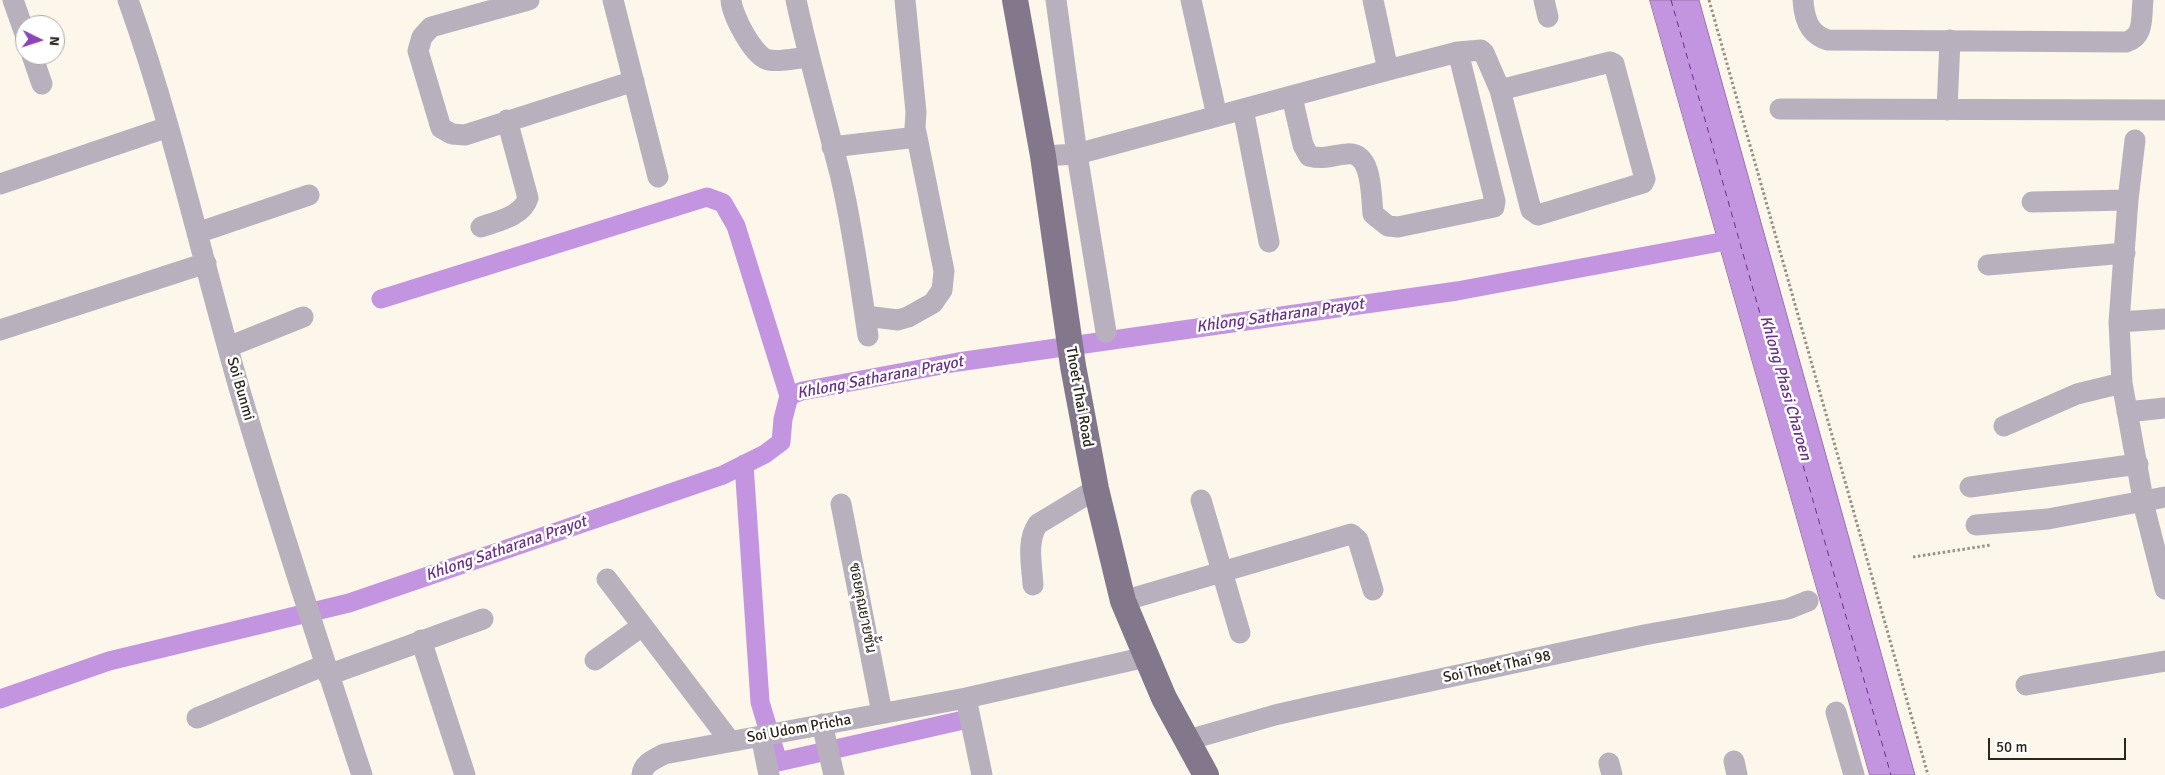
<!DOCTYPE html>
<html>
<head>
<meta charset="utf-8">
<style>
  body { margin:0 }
  #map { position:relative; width:2165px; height:775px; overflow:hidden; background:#fdf6eb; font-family:Signika,sans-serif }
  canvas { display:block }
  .north { position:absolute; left:15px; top:15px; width:50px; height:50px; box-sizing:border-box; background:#fff; border:1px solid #aba8a4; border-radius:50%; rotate:94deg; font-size:14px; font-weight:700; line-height:20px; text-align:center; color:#2d261c }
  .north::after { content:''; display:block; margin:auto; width:18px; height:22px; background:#8d44b6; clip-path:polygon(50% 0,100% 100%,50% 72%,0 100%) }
  .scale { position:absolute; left:1988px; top:738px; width:138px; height:22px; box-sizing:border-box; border:2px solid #2d261c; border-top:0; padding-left:6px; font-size:15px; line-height:18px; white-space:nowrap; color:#2d261c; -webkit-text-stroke:4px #fff; paint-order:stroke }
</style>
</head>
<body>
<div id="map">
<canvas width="2165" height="775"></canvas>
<div class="north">N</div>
<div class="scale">50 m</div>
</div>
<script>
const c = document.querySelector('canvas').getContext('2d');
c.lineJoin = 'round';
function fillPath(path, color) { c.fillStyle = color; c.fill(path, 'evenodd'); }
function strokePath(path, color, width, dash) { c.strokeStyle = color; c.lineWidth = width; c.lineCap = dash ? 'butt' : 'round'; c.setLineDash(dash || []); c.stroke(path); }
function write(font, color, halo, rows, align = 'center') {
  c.font = font + ' Signika,Sarabun,sans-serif'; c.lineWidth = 5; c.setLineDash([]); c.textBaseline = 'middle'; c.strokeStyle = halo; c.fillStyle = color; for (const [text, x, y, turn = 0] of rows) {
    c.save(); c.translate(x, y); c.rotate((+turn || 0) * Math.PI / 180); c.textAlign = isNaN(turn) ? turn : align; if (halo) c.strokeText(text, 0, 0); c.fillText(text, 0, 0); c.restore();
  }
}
const water = new Path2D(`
  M 1650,0 L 1699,0 L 1915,775 L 1870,775 Z`);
fillPath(water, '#c395e0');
strokePath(water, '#9674a5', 1);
strokePath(new Path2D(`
  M 381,299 L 707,197 L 723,203 L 736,226 L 789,396
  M 744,464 L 760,702 L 778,762 L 959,721
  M 0,699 L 109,661 L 349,603 L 723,475 L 765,454 L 781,442 L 783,419 L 789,396 L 802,391 L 958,362 L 1457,291 L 1742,238`), '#c395e0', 19);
strokePath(new Path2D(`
  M 1671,0 L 1891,775`), '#6a3189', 1, [6, 5]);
strokePath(new Path2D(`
  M 1709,0 L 1928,775
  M 1913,557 L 1991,545`), '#989186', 3, [2.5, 2.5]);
strokePath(new Path2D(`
  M 13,0 L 25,34
  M 128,0 C 174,128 202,261 240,391 C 278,520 320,648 362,775
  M 529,0 L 431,27 L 422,37 L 418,51 L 441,128 L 452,134 L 465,135 L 634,81
  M 613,0 L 658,177
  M 731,0 C 732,15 754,58 769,60 C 782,62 796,58 808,57
  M 796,0 C 809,60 826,118 841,178 C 853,230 860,283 868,336
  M 1056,0 L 1077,154 L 1106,332
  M 1191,0 L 1217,116
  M 1373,0 L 1388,70
  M 1544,0 L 1548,17
  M 1803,0 C 1804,18 1809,35 1828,40 L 2126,42 C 2145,37 2141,16 2143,0
  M 32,55 L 42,84
  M 1292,97 L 1303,145 L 1309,156 C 1325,160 1332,155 1347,154 C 1373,151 1371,197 1373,214 L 1388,226 L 1398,227 L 1494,207 L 1495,201 L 1458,52
  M 1243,109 L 1269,242
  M 1780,109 L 2165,110
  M 1947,110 L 1950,40
  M 2135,140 L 2128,200 L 2119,322 L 2122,383 L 2145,510 L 2165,589
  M 832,147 L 917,137 L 915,128 L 916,112 L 905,0
  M 1043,156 L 1077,154 L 1388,70 L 1458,52 L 1481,50 L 1484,53 L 1500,90 L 1531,210 L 1538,215 L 1643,183 L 1645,179 L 1614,64 L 1610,62 L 1500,90
  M 0,184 L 168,127
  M 2032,202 L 2128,200
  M 481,227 C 497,221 522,217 528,198 L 507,120
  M 197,233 L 309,195
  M 1988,265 L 2125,253
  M 865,316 L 898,320 L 908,317 L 933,303 L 942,290 L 944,271 L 917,137
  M 2119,322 L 2165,319
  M 0,330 L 206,263
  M 228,347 L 303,317
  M 2127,412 L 2165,408
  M 2004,426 L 2077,394 L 2122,383
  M 1970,487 L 2138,464
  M 1201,500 L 1240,633
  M 841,504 L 882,713
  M 1976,525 L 2048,519 L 2165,497
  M 607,579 L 730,741
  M 1033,585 C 1032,565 1026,541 1038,524 L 1096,489
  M 1123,601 L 1351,534 L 1358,540 L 1373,590
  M 421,640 L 465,775
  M 595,660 L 642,626
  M 328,675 L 483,619
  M 2026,685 L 2165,661
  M 966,698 L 982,775
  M 1836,712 L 1854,775
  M 197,718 L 325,665
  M 822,724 L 834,775
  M 761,736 L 769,775
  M 1188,740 L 1275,715 L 1319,705 L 1644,635 L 1788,609 L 1808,601
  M 1734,761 L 1737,775
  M 1609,763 L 1612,775
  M 642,775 C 643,763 655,759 664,754 L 966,698 L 1146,657`), '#b8b1bd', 21);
strokePath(new Path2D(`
  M 1015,0 L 1043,156 L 1073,366 L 1096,489 L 1123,601 L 1164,698 L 1206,775`), '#83778c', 26);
write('15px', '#2d261c', '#fff', [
  ["Soi Bunmi",240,389,74],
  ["Thoet Thai Road",1079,397,80],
  ["ซอยคุณยายชั้น",862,608,79],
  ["Soi Thoet Thai 98",1497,667,-12],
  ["Soi Udom Pricha",799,729,-10]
]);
write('italic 16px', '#6a3189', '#fff', [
  ["Khlong Satharana Prayot",1280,316,-8],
  ["Khlong Satharana Prayot",880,378,-11],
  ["Khlong Phasi Charoen",1785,388,74],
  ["Khlong Satharana Prayot",506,549,-19]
]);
</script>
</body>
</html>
